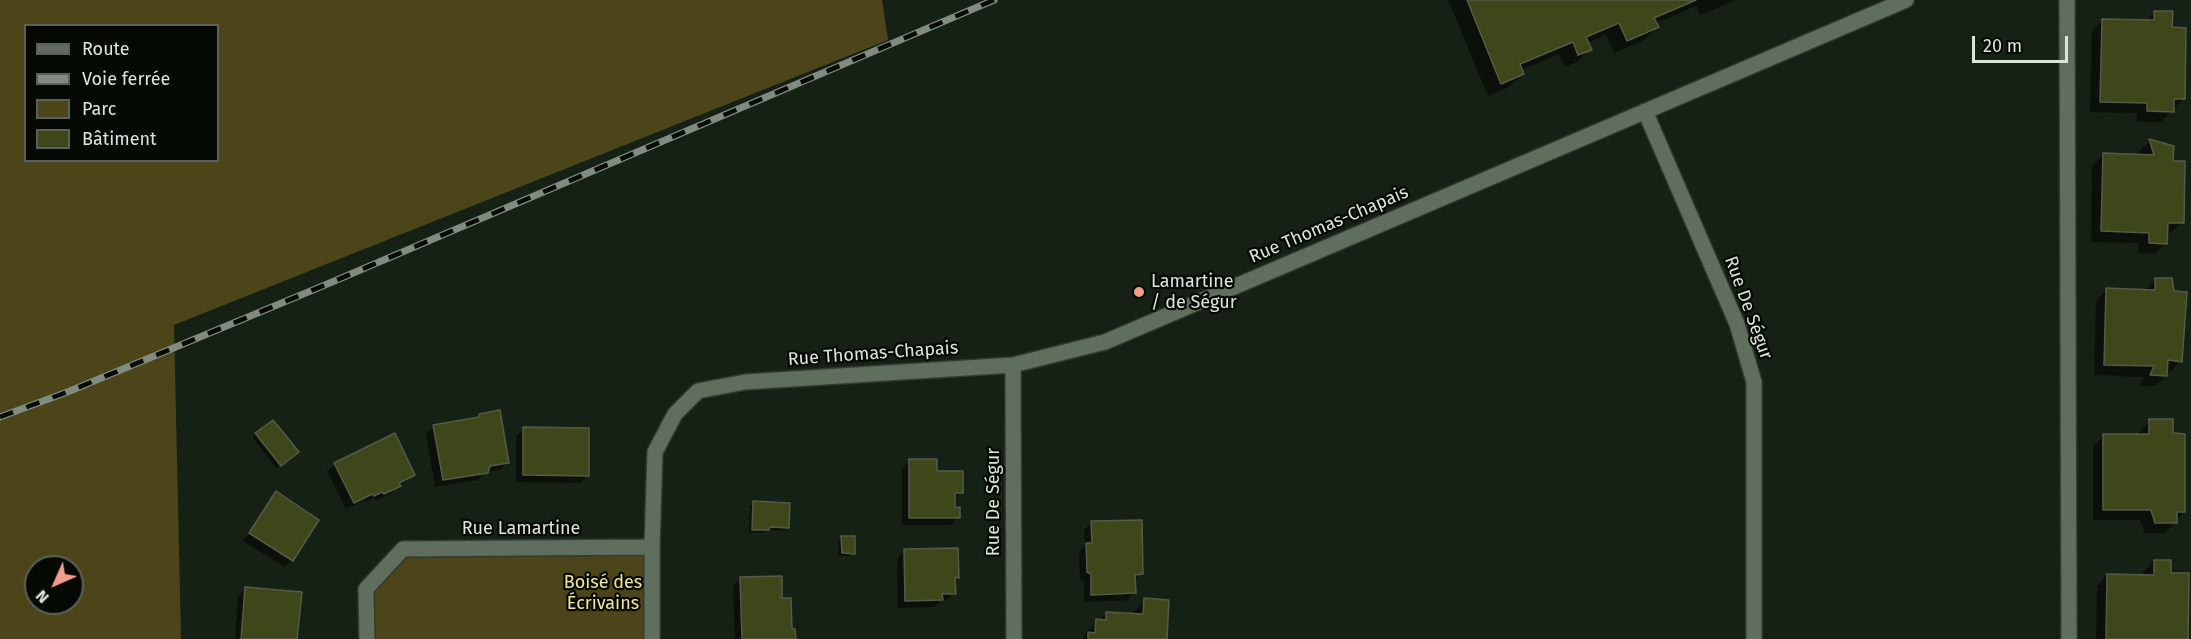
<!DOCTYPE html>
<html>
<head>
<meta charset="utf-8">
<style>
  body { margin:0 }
  #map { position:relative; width:2191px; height:639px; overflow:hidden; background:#152114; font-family:"Fira Sans",sans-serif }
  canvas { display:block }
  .legend { position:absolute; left:24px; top:24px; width:195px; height:138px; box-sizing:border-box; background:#050904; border:2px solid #5b615a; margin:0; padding:8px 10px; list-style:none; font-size:18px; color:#dce4db }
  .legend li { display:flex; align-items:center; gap:12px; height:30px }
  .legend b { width:30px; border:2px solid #5b615a }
  .north { position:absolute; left:24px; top:555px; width:60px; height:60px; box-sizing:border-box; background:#050904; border:2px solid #5b615a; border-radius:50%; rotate:225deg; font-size:16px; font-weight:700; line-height:24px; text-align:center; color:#dce4db }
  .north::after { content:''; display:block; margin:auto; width:21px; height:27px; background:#f49e89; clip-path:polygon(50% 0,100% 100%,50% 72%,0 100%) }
  .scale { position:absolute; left:1972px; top:36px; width:96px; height:27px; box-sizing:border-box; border:3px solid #dce4db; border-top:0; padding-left:8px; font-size:18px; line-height:21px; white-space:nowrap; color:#dce4db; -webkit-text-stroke:4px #050904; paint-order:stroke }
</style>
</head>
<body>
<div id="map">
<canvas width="2191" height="639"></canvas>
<ul class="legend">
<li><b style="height:8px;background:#606e5e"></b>Route</li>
<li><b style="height:8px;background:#828b81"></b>Voie ferrée</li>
<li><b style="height:16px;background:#4d451a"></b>Parc</li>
<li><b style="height:16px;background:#3d471a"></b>Bâtiment</li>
</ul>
<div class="north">N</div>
<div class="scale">20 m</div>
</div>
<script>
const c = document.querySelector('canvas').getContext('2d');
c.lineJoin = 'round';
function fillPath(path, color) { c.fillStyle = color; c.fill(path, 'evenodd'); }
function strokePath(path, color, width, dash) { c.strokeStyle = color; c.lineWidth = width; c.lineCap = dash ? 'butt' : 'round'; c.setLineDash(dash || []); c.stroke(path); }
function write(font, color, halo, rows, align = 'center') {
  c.font = font + ' "Fira Sans",sans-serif'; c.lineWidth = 4.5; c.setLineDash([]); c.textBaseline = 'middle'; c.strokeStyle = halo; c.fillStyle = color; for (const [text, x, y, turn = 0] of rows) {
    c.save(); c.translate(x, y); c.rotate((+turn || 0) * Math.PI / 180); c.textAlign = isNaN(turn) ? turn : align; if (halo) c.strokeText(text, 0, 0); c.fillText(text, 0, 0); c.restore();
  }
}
fillPath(new Path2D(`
  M 0,0 L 882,0 L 888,40 L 174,325 L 181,639 L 0,639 ZM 26,26 L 218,26 L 218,160 L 26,160 ZM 36,567 L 72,567 L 72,603 L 36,603 Z
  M 652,547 L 652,639 L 367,639 L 366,589 L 403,549 Z`), '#4d451a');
fillPath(new Path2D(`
  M 1448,0 L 1736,0 L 1700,15 L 1696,6 L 1655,24 L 1657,27 L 1644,40 L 1614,53 L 1606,35 L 1587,43 L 1590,49 L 1577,62 L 1565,67 L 1559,54 L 1521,70 L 1523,74 L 1509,87 L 1488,96 Z
  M 2155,12 L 2171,29 L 2183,99 L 2161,122 L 2137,122 L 2137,113 L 2090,112 L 2092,31 L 2103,20 L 2145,21 Z
  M 2150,141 L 2172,162 L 2182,222 L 2171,233 L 2166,233 L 2166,243 L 2155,254 L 2138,253 L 2139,243 L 2091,242 L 2092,166 L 2103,155 L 2141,156 L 2139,151 Z
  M 2156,279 L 2181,361 L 2170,372 L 2166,372 L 2166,376 L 2155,386 L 2140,386 L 2144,377 L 2094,375 L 2096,301 L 2106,290 L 2145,290 Z
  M 480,415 L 508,462 L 500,470 L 486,472 L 478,480 L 435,487 L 426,434 L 434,426 L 476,419 Z
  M 2150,421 L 2172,435 L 2184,512 L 2165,533 L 2145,533 L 2140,520 L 2093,520 L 2093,446 L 2104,435 L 2139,435 L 2139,432 Z
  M 524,429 L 588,475 L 580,483 L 516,482 L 516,436 Z
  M 256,434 L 293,455 L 276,468 L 253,438 Z
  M 910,461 L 961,492 L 953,501 L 953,509 L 958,517 L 951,525 L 902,525 L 902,468 Z
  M 335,464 L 414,475 L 391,493 L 376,501 L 374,498 L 366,502 L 363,501 L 346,509 L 327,471 Z
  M 276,493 L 292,560 L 285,567 L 243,541 L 269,501 Z
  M 754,503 L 787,527 L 784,531 L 768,530 L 764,533 L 749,533 L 750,506 Z
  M 1092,523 L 1142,573 L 1134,581 L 1134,593 L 1127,600 L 1084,602 L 1084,581 L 1080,579 L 1079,552 L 1085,546 L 1084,530 Z
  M 842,537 L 854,553 L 850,556 L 839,556 L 838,541 Z
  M 905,550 L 958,577 L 954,581 L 954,593 L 946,600 L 940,601 L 934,607 L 898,608 L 897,558 Z
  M 2154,561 L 2170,574 L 2186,639 L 2096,639 L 2097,586 L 2107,575 L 2143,576 L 2143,572 Z
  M 741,579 L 781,600 L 794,639 L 735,639 L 733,586 Z
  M 246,588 L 296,639 L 235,639 L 238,596 Z
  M 1145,600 L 1165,639 L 1083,639 L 1086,632 L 1107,613 L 1134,615 L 1134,611 Z`), '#0007');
const building = new Path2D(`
  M 1467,0 L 1696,0 L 1654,18 L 1659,27 L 1627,41 L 1619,23 L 1586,37 L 1592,50 L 1578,55 L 1573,42 L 1520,64 L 1524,74 L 1501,84 Z
  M 2154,11 L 2173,11 L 2172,27 L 2186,28 L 2185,99 L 2174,99 L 2174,112 L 2147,111 L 2147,103 L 2100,102 L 2102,19 L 2154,20 Z
  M 2149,139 L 2174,146 L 2173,161 L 2185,161 L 2184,223 L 2168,223 L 2167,244 L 2149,243 L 2149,233 L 2101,231 L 2103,153 L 2154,155 Z
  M 2155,278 L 2172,278 L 2174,291 L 2187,292 L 2182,362 L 2168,360 L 2167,376 L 2150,375 L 2154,366 L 2104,365 L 2106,288 L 2155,290 Z
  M 500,410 L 509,463 L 490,466 L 488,473 L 443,480 L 433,425 L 479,417 L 479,414 Z
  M 2149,419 L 2173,419 L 2173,433 L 2185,434 L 2185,512 L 2177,512 L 2177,523 L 2155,523 L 2151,510 L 2103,510 L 2103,434 L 2149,434 Z
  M 273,420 L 299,452 L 281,466 L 255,433 Z
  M 523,427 L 589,428 L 589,476 L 523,475 Z
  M 395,433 L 415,475 L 399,483 L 401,486 L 384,494 L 382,492 L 374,496 L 372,494 L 354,503 L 334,463 Z
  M 909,459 L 937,459 L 937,471 L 963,471 L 963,493 L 955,493 L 955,508 L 960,507 L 960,518 L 909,518 Z
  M 276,491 L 319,520 L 293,561 L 249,533 Z
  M 753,501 L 790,503 L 789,528 L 770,527 L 769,530 L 752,530 Z
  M 1142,520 L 1143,574 L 1135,575 L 1136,593 L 1091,595 L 1091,574 L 1087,572 L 1086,543 L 1092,543 L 1091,521 Z
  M 841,536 L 855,536 L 855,554 L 842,553 Z
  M 958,548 L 959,578 L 955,577 L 956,594 L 942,594 L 943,600 L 905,601 L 904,549 Z
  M 2154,560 L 2171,560 L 2171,573 L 2189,573 L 2188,639 L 2106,639 L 2107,574 L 2154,575 Z
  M 782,576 L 782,598 L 791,598 L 792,629 L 795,629 L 796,639 L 742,639 L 740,577 Z
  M 245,587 L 302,592 L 297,639 L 241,639 Z
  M 1144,598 L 1169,600 L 1167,639 L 1088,639 L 1088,632 L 1095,633 L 1096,619 L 1106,620 L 1106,612 L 1143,614 Z`);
fillPath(building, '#3d471a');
strokePath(building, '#555b48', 1.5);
const minor = new Path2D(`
  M 2067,0 L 2069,639
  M 1645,111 L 1737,324 L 1754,382 L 1754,639
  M 1013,365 L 1014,639
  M 367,639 L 366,589 L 403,549 L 652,547
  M 652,639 L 652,547 L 655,452 L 675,414 L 698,391 L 745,382 L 1013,365 L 1105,342 L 1906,0`);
strokePath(minor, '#323a32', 18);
strokePath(minor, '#606e5e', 15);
const rail = new Path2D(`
  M 0,417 L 70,391 L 325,285 L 994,0`);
strokePath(rail, '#828b81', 7);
strokePath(rail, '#050904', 4.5, [14]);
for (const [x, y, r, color] of [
  [1139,292,6,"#f49e89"]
]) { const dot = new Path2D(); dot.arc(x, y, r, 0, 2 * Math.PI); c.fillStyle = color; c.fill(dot); strokePath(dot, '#050904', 2); }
write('18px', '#dce4db', '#050904', [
  ["Rue Thomas-Chapais",1329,225,-23],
  ["Rue De Ségur",1748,308,70],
  ["Rue Thomas-Chapais",873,354,-4],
  ["Rue De Ségur",994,502,-90],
  ["Rue Lamartine",521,529]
]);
write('18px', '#dce4db', '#050904', [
  ["Lamartine",1151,282],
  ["/ de Ségur",1151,303]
], 'left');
write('18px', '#f4e699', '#050904', [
  ["Boisé des",603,583],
  ["Écrivains",603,604]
]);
</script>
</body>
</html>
